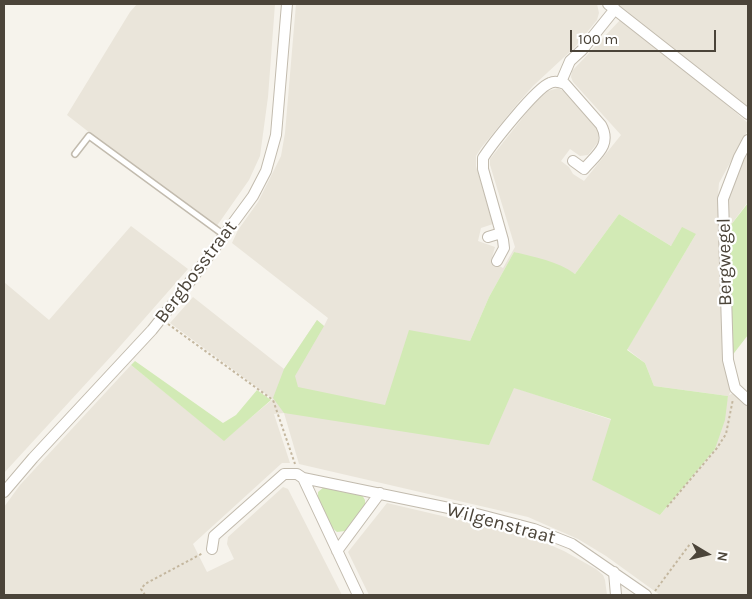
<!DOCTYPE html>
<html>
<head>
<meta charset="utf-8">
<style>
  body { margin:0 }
  #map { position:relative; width:752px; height:599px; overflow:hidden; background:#f6f3ec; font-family:Karla,sans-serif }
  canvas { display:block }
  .frame { position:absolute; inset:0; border:5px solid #4b4439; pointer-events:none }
  .north { position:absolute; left:682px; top:529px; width:50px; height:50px; -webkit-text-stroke:4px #fff; paint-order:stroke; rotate:99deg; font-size:14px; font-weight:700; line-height:20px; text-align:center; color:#4b4439 }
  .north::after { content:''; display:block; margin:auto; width:18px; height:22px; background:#4b4439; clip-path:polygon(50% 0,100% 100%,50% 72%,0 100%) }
  .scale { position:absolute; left:570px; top:30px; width:146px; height:22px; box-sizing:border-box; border:2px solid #4b4439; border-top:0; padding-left:6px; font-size:15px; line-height:18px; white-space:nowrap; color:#4b4439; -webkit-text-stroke:4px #fff; paint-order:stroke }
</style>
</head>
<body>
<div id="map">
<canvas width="752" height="599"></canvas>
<div class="frame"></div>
<div class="north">N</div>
<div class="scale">100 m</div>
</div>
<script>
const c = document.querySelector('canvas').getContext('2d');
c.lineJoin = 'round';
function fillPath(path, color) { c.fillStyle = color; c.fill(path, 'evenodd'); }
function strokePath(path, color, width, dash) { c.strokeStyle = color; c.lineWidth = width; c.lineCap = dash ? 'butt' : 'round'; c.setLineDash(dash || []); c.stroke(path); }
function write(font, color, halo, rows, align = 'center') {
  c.font = font + ' Karla,sans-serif'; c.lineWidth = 4.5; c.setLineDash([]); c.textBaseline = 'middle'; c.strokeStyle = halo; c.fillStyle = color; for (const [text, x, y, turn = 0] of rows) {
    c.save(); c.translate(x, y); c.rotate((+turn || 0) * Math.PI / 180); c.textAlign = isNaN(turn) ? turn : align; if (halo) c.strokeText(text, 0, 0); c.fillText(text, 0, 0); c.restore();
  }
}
fillPath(new Path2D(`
  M 137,4 L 275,4 L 268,97 L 260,156 L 249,180 L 214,230 L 67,115 L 130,12 Z
  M 296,4 L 597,4 L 599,13 L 597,20 L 575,47 L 533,86 L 518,103 L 481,148 L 476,156 L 476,166 L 493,224 L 481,228 L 478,241 L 495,247 L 491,261 L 503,268 L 515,247 L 490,165 L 490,159 L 535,102 L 548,91 L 558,88 L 563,91 L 599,131 L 598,142 L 588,155 L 580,156 L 570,149 L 561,161 L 569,167 L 573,174 L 584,181 L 621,135 L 573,82 L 571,77 L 572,71 L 621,19 L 699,81 L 748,123 L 748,130 L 719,183 L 718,196 L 726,368 L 731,390 L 729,395 L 734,393 L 748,405 L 748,595 L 660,595 L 606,556 L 578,539 L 528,517 L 299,464 L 284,413 L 274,414 L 290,463 L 282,463 L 193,544 L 207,572 L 234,559 L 227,544 L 228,537 L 283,487 L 288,489 L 342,595 L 4,595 L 4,507 L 20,485 L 131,365 L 224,440 L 273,399 L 170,323 L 193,297 L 284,369 L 317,320 L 324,326 L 328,318 L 232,243 L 238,230 L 258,202 L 281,156 L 285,133 ZM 619,214 L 671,246 L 696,234 L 627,349 L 645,363 L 654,386 L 728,396 L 715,449 L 660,515 L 612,420 L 513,387 L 470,341 L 489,297 L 514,252 L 575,274 Z
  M 616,4 L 748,4 L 747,107 L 651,31 Z
  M 748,153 L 748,202 L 727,230 L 727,199 L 739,169 Z
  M 131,226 L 188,269 L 115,352 L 4,473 L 4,282 L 49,320 Z
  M 387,503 L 532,537 L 564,551 L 596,569 L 603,575 L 605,580 L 607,595 L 369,595 L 348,552 Z`), '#eae5da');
fillPath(new Path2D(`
  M 748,203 L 748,335 L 731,357 L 727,230 Z
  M 619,214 L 671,246 L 682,227 L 696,234 L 627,350 L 645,363 L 654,386 L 728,396 L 725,420 L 715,449 L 660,515 L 592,480 L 611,419 L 514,388 L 489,445 L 284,413 L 273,398 L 284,369 L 317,320 L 324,326 L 295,376 L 298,387 L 385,405 L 409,330 L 470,341 L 489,297 L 514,252 C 534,257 558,261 575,274 Z
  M 135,361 L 223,423 L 236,415 L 257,390 L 271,400 L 224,441 L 131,365 Z
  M 324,487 L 362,495 L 365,500 L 365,505 L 345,531 L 337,532 C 328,525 317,504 318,492 Z`), '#d2eab5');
const service = new Path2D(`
  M 75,154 L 89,136 L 224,235`);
const minor = new Path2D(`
  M 608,4 L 748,114
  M 561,82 L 570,61 L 582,50 L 615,9
  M 748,140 L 739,157 L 723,199 L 728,360 L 735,388 L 748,400
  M 488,237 L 501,233
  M 497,261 L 504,248 L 503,240 L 483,169 L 483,158 C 492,144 536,88 550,83 C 554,81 560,82 565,84 L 601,125 C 612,145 596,155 584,169 L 573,161
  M 303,478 L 473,513 L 534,529 L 572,544 L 646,595
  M 4,492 L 33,458 L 152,330 L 183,291 L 253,196 L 266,171 L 276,135 L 287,4
  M 212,549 L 214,536 L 284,474 L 297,474 L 303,478 L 358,595
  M 337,551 L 380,493
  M 614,572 L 616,595`);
strokePath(service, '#c2bbae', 8);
strokePath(minor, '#c2bbae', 12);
strokePath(new Path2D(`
  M 168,324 L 273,400 L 295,464
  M 667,507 L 717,448 L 726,434 L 733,399
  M 655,591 L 690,544
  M 145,595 L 141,589 L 145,584 L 203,553`), '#c4b79f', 2, [2.5, 2.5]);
strokePath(service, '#fff', 5);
strokePath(minor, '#fff', 10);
write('19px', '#4b4439', '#fff', [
  ["Bergwegel",725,262,-91],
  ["Bergbosstraat",196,272,-53],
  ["Wilgenstraat",501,524,15]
]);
</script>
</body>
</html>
